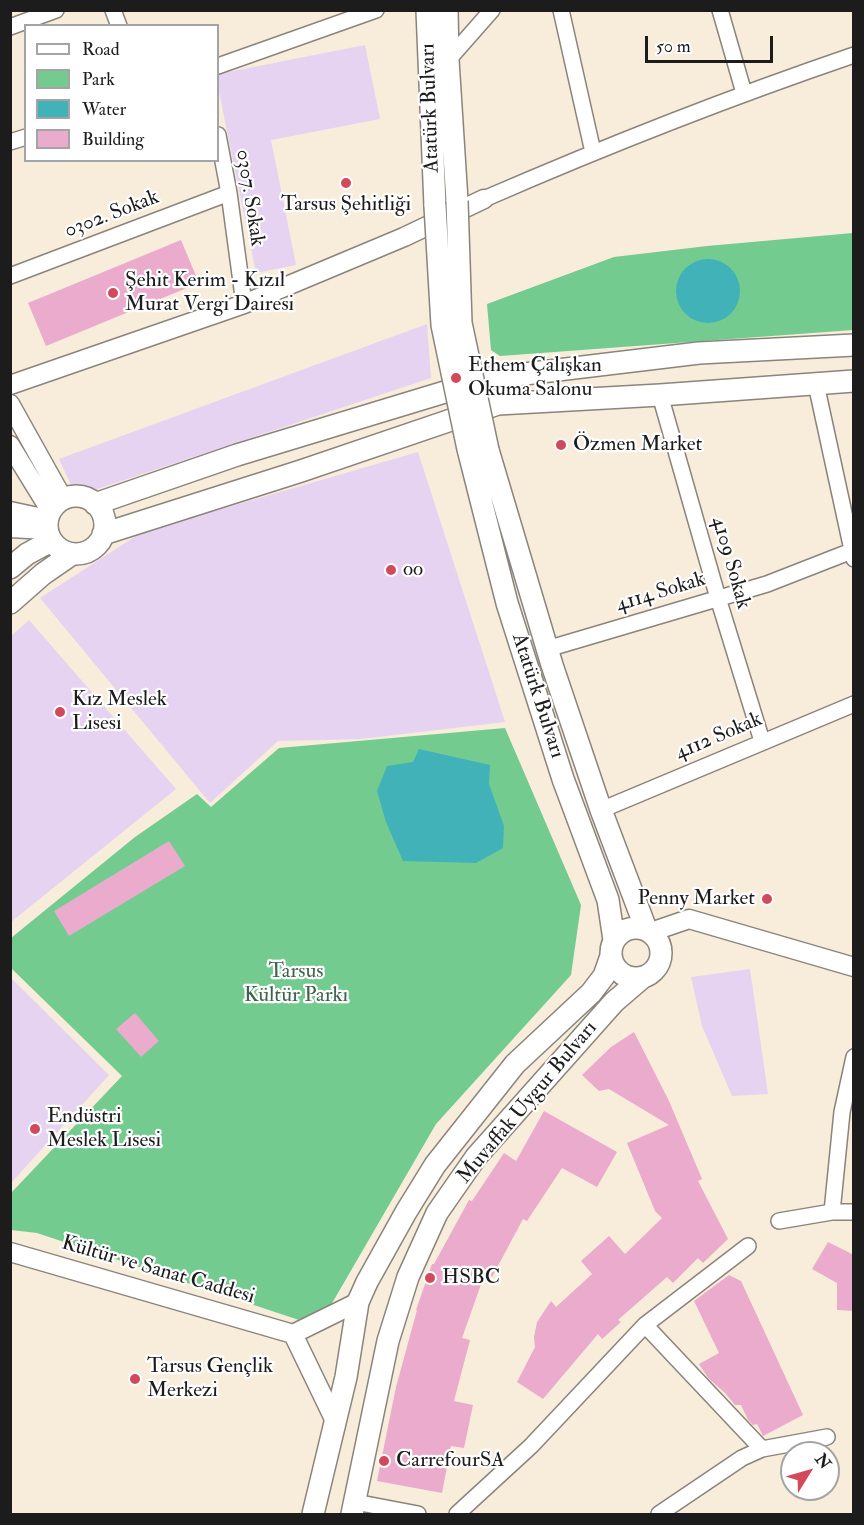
<!DOCTYPE html>
<html>
<head>
<meta charset="utf-8">
<style>
  body { margin:0 }
  #map { position:relative; width:864px; height:1525px; overflow:hidden; background:#f8ecdb; font-family:"IM FELL Double Pica",serif }
  canvas { display:block }
  .frame { position:absolute; inset:0; border:12px solid #1c1c1c; pointer-events:none }
  .legend { position:absolute; left:24px; top:24px; width:195px; height:138px; box-sizing:border-box; background:#fff; border:2px solid #a4a4a4; margin:0; padding:8px 10px; list-style:none; font-size:18px; color:#1c1c1c }
  .legend li { display:flex; align-items:center; gap:12px; height:30px }
  .legend b { width:30px; border:2px solid #a4a4a4 }
  .north { position:absolute; left:780px; top:1441px; width:60px; height:60px; box-sizing:border-box; background:#fff; border:2px solid #a4a4a4; border-radius:50%; rotate:53deg; font-size:16px; font-weight:700; line-height:24px; text-align:center; color:#1c1c1c }
  .north::after { content:''; display:block; margin:auto; width:21px; height:27px; background:#d1495b; clip-path:polygon(50% 0,100% 100%,50% 72%,0 100%) }
  .scale { position:absolute; left:645px; top:36px; width:128px; height:27px; box-sizing:border-box; border:3px solid #1c1c1c; border-top:0; padding-left:8px; font-size:18px; line-height:21px; white-space:nowrap; color:#1c1c1c; -webkit-text-stroke:4px #fff; paint-order:stroke }
</style>
</head>
<body>
<div id="map">
<canvas width="864" height="1525"></canvas>
<div class="frame"></div>
<ul class="legend">
<li><b style="height:8px;background:#fff"></b>Road</li>
<li><b style="height:16px;background:#73cb90"></b>Park</li>
<li><b style="height:16px;background:#42b2b9"></b>Water</li>
<li><b style="height:16px;background:#ebabcd"></b>Building</li>
</ul>
<div class="north">N</div>
<div class="scale">50 m</div>
</div>
<script>
const c = document.querySelector('canvas').getContext('2d');
c.lineJoin = 'round';
function fillPath(path, color) { c.fillStyle = color; c.fill(path, 'evenodd'); }
function strokePath(path, color, width, dash) { c.strokeStyle = color; c.lineWidth = width; c.lineCap = dash ? 'butt' : 'round'; c.setLineDash(dash || []); c.stroke(path); }
function write(font, color, halo, rows, align = 'center') {
  c.font = font + ' "IM FELL Double Pica",serif'; c.lineWidth = 4.5; c.setLineDash([]); c.textBaseline = 'middle'; c.strokeStyle = halo; c.fillStyle = color; for (const [text, x, y, turn = 0] of rows) {
    c.save(); c.translate(x, y); c.rotate((+turn || 0) * Math.PI / 180); c.textAlign = isNaN(turn) ? turn : align; if (halo) c.strokeText(text, 0, 0); c.fillText(text, 0, 0); c.restore();
  }
}
fillPath(new Path2D(`
  M 365,45 L 380,119 L 271,140 L 296,265 L 256,273 L 218,87 L 218,74 Z
  M 427,324 L 431,378 L 76,496 L 59,459 Z
  M 418,452 L 505,722 L 361,739 L 278,741 L 210,803 L 40,598 L 142,532 Z
  M 29,620 L 176,789 L 11,922 L 11,636 Z
  M 750,969 L 768,1094 L 732,1096 L 702,1026 L 691,977 Z
  M 10,977 L 109,1075 L 11,1183 L 10,1183 Z`), '#e5d3f1');
fillPath(new Path2D(`
  M 853,233 L 853,330 L 500,356 L 491,350 L 487,304 L 614,257 L 707,246 Z
  M 505,728 L 581,905 L 571,975 L 436,1124 L 331,1305 L 299,1320 L 37,1233 L 11,1230 L 11,1193 L 122,1076 L 11,968 L 11,938 L 135,837 L 197,794 L 211,807 L 279,748 Z`), '#73cb90');
fillPath(new Path2D(`
  M676 291a32 32 0 1 1 64 0a32 32 0 1 1-64 0Z
  M 419,749 L 490,765 L 489,784 L 504,826 L 503,848 L 476,863 L 403,861 L 386,822 L 377,791 L 387,766 L 413,762 Z`), '#42b2b9');
fillPath(new Path2D(`
  M 181,240 L 199,283 L 46,346 L 28,303 Z
  M 169,841 L 185,866 L 69,936 L 54,911 Z
  M 135,1013 L 159,1041 L 141,1057 L 116,1029 Z
  M 634,1032 L 669,1101 L 702,1179 L 698,1181 L 728,1239 L 703,1263 L 698,1258 L 673,1283 L 667,1277 L 618,1320 L 621,1322 L 602,1339 L 598,1334 L 543,1399 L 517,1382 L 535,1347 L 534,1337 L 537,1322 L 551,1301 L 556,1307 L 592,1274 L 581,1261 L 609,1236 L 625,1254 L 662,1218 L 655,1211 L 627,1143 L 669,1125 L 609,1089 L 599,1091 L 582,1075 L 611,1047 Z
  M 544,1111 L 617,1152 L 597,1187 L 562,1168 L 527,1221 L 523,1219 L 492,1277 L 485,1273 L 462,1338 L 470,1340 L 454,1401 L 473,1405 L 464,1448 L 451,1446 L 442,1493 L 377,1481 L 396,1387 L 417,1310 L 416,1310 L 432,1264 L 434,1264 L 469,1200 L 472,1201 L 504,1153 L 516,1161 Z
  M 828,1242 L 854,1255 L 854,1311 L 837,1310 L 837,1283 L 812,1269 Z
  M 729,1275 L 741,1281 L 803,1415 L 763,1436 L 757,1424 L 753,1425 L 748,1420 L 741,1405 L 735,1405 L 725,1393 L 708,1378 L 699,1364 L 719,1353 L 694,1301 Z`), '#ebabcd');
const minor = new Path2D(`
  M 113,10 L 119,26
  M 561,10 L 593,152
  M 720,10 L 744,93
  M 10,27 L 56,10
  M 448,60 L 492,10
  M 218,66 L 376,10
  M 218,135 L 229,193 L 244,304
  M 10,142 L 26,137
  M 484,199 C 606,146 728,98 854,55
  M 10,276 L 229,193
  M 816,384 L 854,559
  M 660,395 L 718,598 L 762,741
  M 547,649 L 767,584 L 854,550
  M 601,810 L 854,704
  M 832,1212 L 842,1112 L 854,1057
  M 779,1221 L 832,1212 L 854,1212
  M 645,1325 L 762,1449
  M 355,1502 L 418,1514
  M 457,1514 L 531,1446 L 645,1325 L 748,1246
  M 659,1514 L 742,1458 L 762,1449 L 827,1437`);
const tertiary = new Path2D(`
  M 10,385 L 244,304 L 404,237 L 484,199
  M 10,404 L 63,499
  M 10,445 L 50,510
  M 10,511 L 47,519
  M 10,528 L 47,530
  M 651,932 L 689,919 L 854,967
  M 10,1252 L 293,1334
  M 293,1334 L 335,1421
  M 293,1334 L 358,1302`);
const secondary = new Path2D(`
  M 427,10 L 435,206
  M 447,10 L 448,60 L 457,201
  M 468,449 L 507,603 L 563,779 L 608,900 L 614,940
  M 488,450 L 552,665 L 601,810 L 646,929
  M47 525a29 29 0 1 1 58 0a29 29 0 1 1-58 0Z
  M 95,504 L 237,455 L 491,378 L 699,353 L 854,345
  M 103,534 L 301,471 L 498,404 L 660,395 L 854,381
  M 10,568 L 27,554 L 51,541
  M 10,603 L 43,574 L 72,554
  M611 953a25 25 0 1 1 50 0a25 25 0 1 1-50 0Z
  M 313,1514 L 346,1377 L 358,1302 L 367,1282 L 406,1212 L 435,1165 L 515,1064 L 591,993 L 604,976 L 611,956
  M 352,1514 L 388,1341 L 408,1277 L 437,1213 L 476,1157 L 614,1002 L 642,978`);
strokePath(minor, '#8a847c', 18);
strokePath(tertiary, '#8a847c', 21);
strokePath(secondary, '#8a847c', 24);
strokePath(minor, '#fff', 15);
strokePath(tertiary, '#fff', 18);
strokePath(secondary, '#fff', 21);
const secondaryBridge = new Path2D(`
  M 457,201 L 461,323 L 488,450
  M 435,206 L 442,325 L 468,449`);
strokePath(secondaryBridge, '#8a847c', 24, []);
strokePath(secondaryBridge, '#fff', 21);
for (const [x, y, r, color] of [
  [346,183,6,"#d1495b"],
  [113,293,6,"#d1495b"],
  [456,378,6,"#d1495b"],
  [561,445,6,"#d1495b"],
  [391,570,6,"#d1495b"],
  [60,712,6,"#d1495b"],
  [767,899,6,"#d1495b"],
  [35,1129,6,"#d1495b"],
  [430,1278,6,"#d1495b"],
  [135,1379,6,"#d1495b"],
  [384,1461,6,"#d1495b"]
]) { const dot = new Path2D(); dot.arc(x, y, r, 0, 2 * Math.PI); c.fillStyle = color; c.fill(dot); strokePath(dot, '#fff', 2); }
write('21px', '#1c1c1c', '#fff', [
  ["Atatürk Bulvarı",431,108,-92],
  ["0307. Sokak",249,198,81],
  ["0302. Sokak",112,215,-21],
  ["4109 Sokak",730,563,74],
  ["4114 Sokak",661,593,-17],
  ["Atatürk Bulvarı",537,696,72],
  ["4112 Sokak",719,737,-23],
  ["Muvaffak Uygur Bulvarı",528,1103,-50],
  ["Kültür ve Sanat Caddesi",158,1271,16]
]);
write('21px', '#1c1c1c', '#fff', [
  ["Tarsus Şehitliği",346,205,"center"],
  ["Şehit Kerim - Kızıl",125,281],
  ["Murat Vergi Dairesi",125,305],
  ["Ethem Çalışkan",468,366],
  ["Okuma Salonu",468,390],
  ["Özmen Market",573,445],
  ["oo",403,570],
  ["Kız Meslek",72,700],
  ["Lisesi",72,724],
  ["Penny Market",755,899,"right"],
  ["Endüstri",47,1117],
  ["Meslek Lisesi",47,1141],
  ["HSBC",442,1278],
  ["Tarsus Gençlik",147,1367],
  ["Merkezi",147,1391],
  ["CarrefourSA",396,1461]
], 'left');
write('21px', '#3f624a', '#fff', [
  ["Tarsus",296,972],
  ["Kültür Parkı",296,996]
]);
</script>
</body>
</html>
